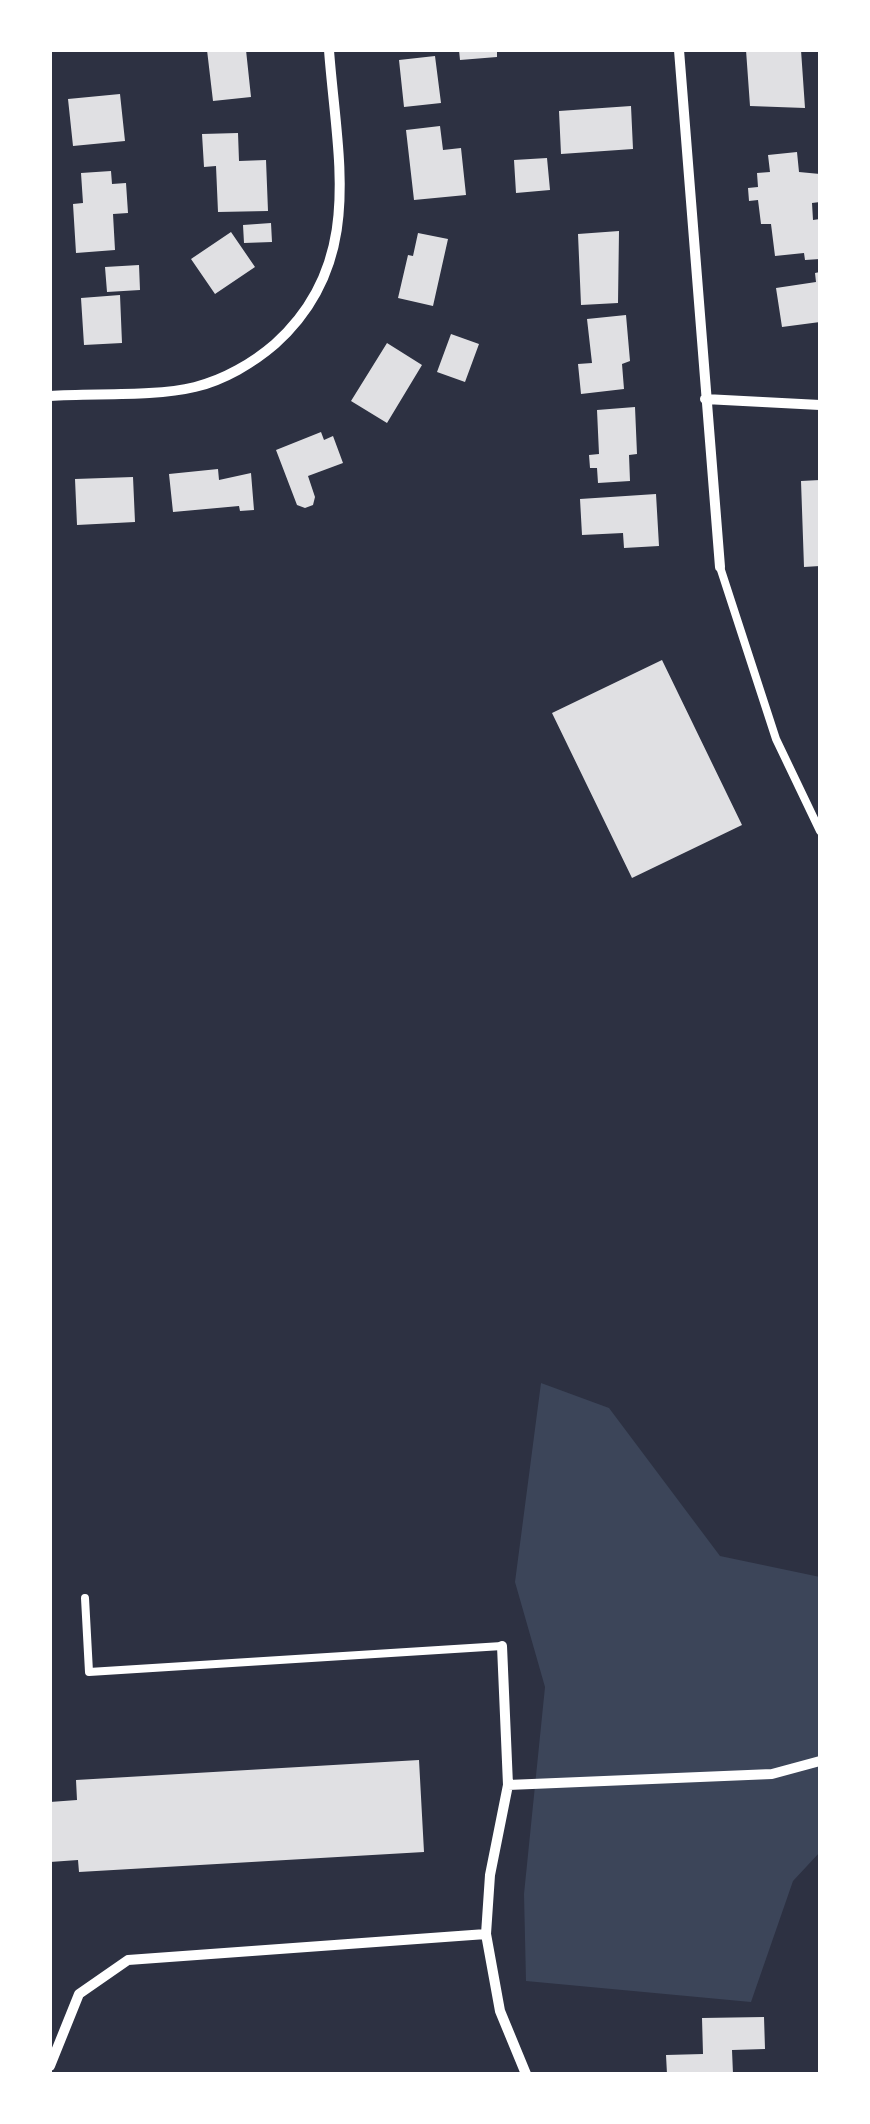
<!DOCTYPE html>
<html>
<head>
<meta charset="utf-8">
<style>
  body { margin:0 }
  #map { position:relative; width:870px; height:2124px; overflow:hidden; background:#2d3142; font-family:Cabin,sans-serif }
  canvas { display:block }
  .frame { position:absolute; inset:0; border:52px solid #fff; pointer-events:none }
</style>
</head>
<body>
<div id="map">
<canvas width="870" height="2124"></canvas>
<div class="frame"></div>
</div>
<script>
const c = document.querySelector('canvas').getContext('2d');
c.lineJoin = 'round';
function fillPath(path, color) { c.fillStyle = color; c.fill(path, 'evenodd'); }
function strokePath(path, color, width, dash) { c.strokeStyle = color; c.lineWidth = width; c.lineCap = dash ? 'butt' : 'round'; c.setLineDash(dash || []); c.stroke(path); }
fillPath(new Path2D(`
  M 541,1383 L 609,1408 L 720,1556 L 820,1577 L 820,1852 L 793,1881 L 751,2002 L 526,1981 L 524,1894 L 545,1687 L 515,1582 Z`), '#3c4559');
fillPath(new Path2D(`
  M 207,50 L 246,50 L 251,97 L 213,101 Z
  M 459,50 L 497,50 L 497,57 L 460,60 Z
  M 746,50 L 801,50 L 805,108 L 750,106 Z
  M 435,56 L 441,103 L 404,107 L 399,60 Z
  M 120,94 L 125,141 L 73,146 L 68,99 Z
  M 631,106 L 633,149 L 561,154 L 559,111 Z
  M 440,126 L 443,150 L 461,148 L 466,195 L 414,200 L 406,130 Z
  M 238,133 L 239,161 L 266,160 L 268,211 L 218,212 L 216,166 L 204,167 L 202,134 Z
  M 797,152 L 799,172 L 820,174 L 820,202 L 812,203 L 813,220 L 820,219 L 820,259 L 805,260 L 804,253 L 775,256 L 771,224 L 761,224 L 758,200 L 749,201 L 748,188 L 758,187 L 757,173 L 770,172 L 768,155 Z
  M 547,158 L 550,190 L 516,193 L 514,160 Z
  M 111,171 L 112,184 L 126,183 L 128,213 L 113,214 L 115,250 L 76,253 L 73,204 L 83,203 L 81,173 Z
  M 271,223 L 272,242 L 244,243 L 243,225 Z
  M 619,231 L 618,303 L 581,305 L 578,234 Z
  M 231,232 L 255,267 L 215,294 L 191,259 Z
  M 418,233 L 448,239 L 433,306 L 398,298 L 408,255 L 413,256 Z
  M 139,265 L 140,290 L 107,292 L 105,267 Z
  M 820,272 L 820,322 L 782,327 L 776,288 L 816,282 L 815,273 Z
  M 120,295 L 122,343 L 84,345 L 81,298 Z
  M 626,315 L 630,361 L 622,364 L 624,389 L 581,394 L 578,364 L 592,363 L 587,319 Z
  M 451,334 L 479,344 L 465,382 L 437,372 Z
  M 387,343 L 422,365 L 387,423 L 351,401 Z
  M 635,407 L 637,454 L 629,455 L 630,481 L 598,483 L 597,468 L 590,468 L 589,455 L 599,454 L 597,410 Z
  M 321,432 L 324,440 L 333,436 L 343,463 L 308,476 L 315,497 L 313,505 L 305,508 L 297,505 L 276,450 Z
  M 218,469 L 219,480 L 251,473 L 254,510 L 240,511 L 239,506 L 173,512 L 169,474 Z
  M 133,477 L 135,522 L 77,525 L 75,479 Z
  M 820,480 L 820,566 L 804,567 L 801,481 Z
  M 656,494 L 659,546 L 624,548 L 623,533 L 582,535 L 580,499 Z
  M 662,660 L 742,825 L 632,878 L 552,713 Z
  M 419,1760 L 424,1852 L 79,1872 L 78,1860 L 50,1862 L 50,1802 L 77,1800 L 76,1780 Z
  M 764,2017 L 765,2049 L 732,2050 L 733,2074 L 667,2074 L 666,2055 L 703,2054 L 702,2018 Z`), '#e0e0e3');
strokePath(new Path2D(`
  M 720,567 L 776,739 L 820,831
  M 85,1598 L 89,1672 L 502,1646`), '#fff', 8);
strokePath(new Path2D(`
  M 679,50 L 720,567
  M 50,396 C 94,393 154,397 195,387 C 224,380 253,363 275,344 C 366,262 337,159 329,50
  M 705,399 L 820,405
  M 502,1646 L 508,1785 L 490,1875 L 486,1934 L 500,2011 L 526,2074
  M 508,1785 L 772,1774 L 820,1761
  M 50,2066 L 79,1994 L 128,1960 L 486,1934`), '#fff', 10);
</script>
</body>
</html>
